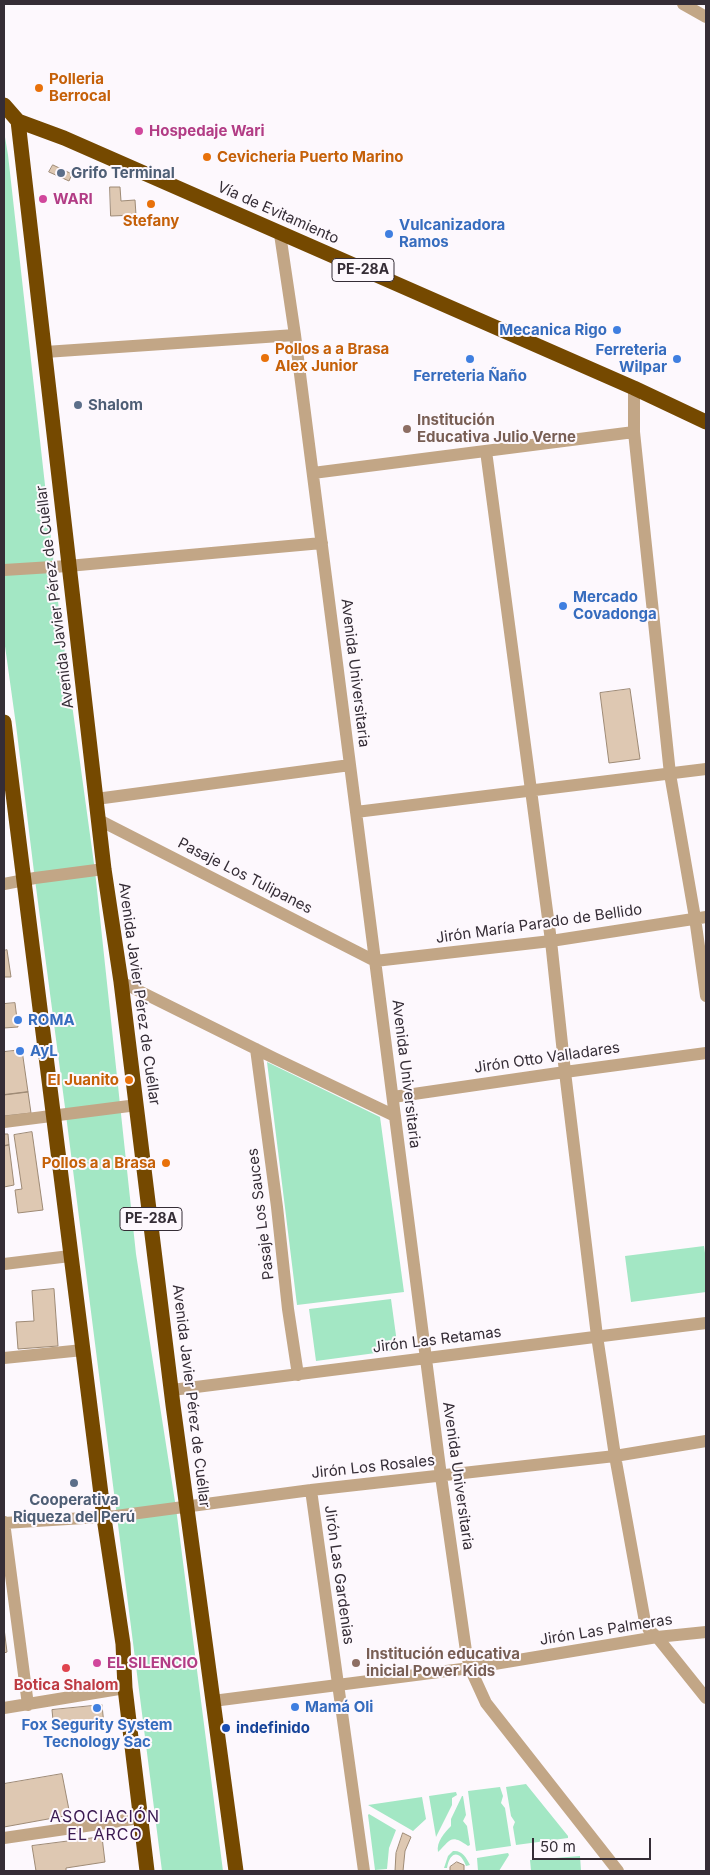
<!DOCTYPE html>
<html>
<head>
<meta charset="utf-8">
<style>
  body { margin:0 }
  #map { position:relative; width:710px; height:1875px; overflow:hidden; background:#fdf8fd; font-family:Inter,sans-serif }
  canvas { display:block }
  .frame { position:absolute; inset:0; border:5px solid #352d36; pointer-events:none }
  .scale { position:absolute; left:532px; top:1838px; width:119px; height:22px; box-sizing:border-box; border:2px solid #352d36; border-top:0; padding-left:6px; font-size:15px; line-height:18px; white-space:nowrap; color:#352d36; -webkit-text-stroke:4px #fdf8fd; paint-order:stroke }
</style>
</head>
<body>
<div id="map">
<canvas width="710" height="1875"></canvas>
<div class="frame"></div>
<div class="scale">50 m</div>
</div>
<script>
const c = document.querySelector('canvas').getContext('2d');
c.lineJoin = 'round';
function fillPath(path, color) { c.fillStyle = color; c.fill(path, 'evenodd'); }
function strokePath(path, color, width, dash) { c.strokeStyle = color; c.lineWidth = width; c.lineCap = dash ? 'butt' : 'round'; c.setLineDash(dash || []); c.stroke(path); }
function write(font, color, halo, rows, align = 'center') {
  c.font = font + ' Inter,sans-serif'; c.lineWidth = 4; c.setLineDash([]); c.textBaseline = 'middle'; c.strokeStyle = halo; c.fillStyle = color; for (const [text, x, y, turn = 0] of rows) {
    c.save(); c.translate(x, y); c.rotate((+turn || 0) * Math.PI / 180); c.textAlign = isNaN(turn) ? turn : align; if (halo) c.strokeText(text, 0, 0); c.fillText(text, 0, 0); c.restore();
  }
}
fillPath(new Path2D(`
  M 4,131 L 8,155 L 59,610 L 95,871 L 136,1254 L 176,1508 L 223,1871 L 162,1871 L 66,1115 L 34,872 L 16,725 L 4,639 Z
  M 267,1062 L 380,1117 L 404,1292 L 297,1305 Z
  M 704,1246 L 706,1260 L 706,1292 L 631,1302 L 625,1256 Z
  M 391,1299 L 398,1350 L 316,1361 L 309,1309 Z
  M 526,1784 L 568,1836 L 568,1838 L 516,1845 L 513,1827 L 515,1822 L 511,1816 L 506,1787 Z
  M 500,1787 L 503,1796 L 501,1803 L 505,1808 L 511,1846 L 476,1851 L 468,1791 Z
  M 456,1792 L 457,1795 L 452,1798 L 452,1805 L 436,1837 L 429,1796 Z
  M 462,1796 L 463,1796 L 466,1815 L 463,1821 L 467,1826 L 470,1845 L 468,1846 C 450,1833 450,1841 438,1852 C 436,1842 445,1832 451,1826 L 451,1819 Z
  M 422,1797 L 426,1819 L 413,1831 L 368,1805 Z
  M 369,1814 L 396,1830 L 389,1848 L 387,1869 L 375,1870 L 368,1815 Z
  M 453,1851 C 462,1850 466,1857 470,1865 L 466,1866 C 460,1850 450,1851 447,1868 L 444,1868 L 448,1856 Z
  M 508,1853 L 509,1855 L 499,1871 L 478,1871 L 477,1858 Z
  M 580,1856 L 581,1871 L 531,1871 L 530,1860 Z`), '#a3e7c4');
const building = new Path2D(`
  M 53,165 L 72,174 L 69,181 L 49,172 Z
  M 110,187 L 120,187 L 121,201 L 135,200 L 136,215 L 111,216 Z
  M 630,689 L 640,759 L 609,763 L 600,693 Z
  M 7,950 L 11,977 L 4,977 L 4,951 Z
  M 15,1003 L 18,1027 L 4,1028 L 4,1004 Z
  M 22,1050 L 28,1092 L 4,1095 L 4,1052 Z
  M 28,1092 L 31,1113 L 4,1116 L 4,1095 Z
  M 32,1132 L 43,1210 L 18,1213 L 15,1190 L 22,1189 L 14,1135 Z
  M 4,1134 L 8,1134 L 9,1145 L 4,1146 Z
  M 9,1145 L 14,1185 L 4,1187 L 4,1146 Z
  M 54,1289 L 58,1346 L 18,1349 L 16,1322 L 34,1321 L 32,1291 Z
  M 4,1628 L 7,1652 L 4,1653 Z
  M 102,1705 L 104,1725 L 54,1730 L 52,1710 Z
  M 62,1774 L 70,1815 L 4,1827 L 4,1784 Z
  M 403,1833 L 411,1837 L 405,1851 L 403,1871 L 395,1871 L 396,1853 Z
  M 102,1837 L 105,1862 L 66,1868 L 66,1871 L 36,1871 L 32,1846 Z
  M 457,1862 L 464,1865 L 464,1871 L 450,1871 L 450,1867 Z`);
fillPath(building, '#dec8b2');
strokePath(building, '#9e8a75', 1);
strokePath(new Path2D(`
  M 683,4 L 706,17
  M 280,234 L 295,335 L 441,1476 L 466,1651 L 470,1668 L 486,1703 L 618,1871
  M 45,352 L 295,335
  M 634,388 L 634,432 L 670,774 L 695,918 L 706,996
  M 486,451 L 551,941 L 565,1072 L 597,1336 L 615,1456 L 645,1622 L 649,1630 L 657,1637 L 706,1698
  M 313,473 L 634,432
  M 4,570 L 68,566 L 322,543
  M 96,799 L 350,765
  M 356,812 L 706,769
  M 99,820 L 375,961 L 551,941 L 706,917
  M 4,884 L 35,878 L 104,869
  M 121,982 L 274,1058 L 395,1116
  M 256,1049 L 277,1207 L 288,1309 L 298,1375
  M 393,1097 L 565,1072 L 706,1053
  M 4,1122 L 137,1105
  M 4,1264 L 70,1256
  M 4,1358 L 83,1350
  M 172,1390 L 706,1323
  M 311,1490 L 364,1871
  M 4,1522 L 28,1705
  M 4,1523 L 116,1516 L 311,1490 L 615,1456 L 706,1441
  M 213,1701 L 470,1668 L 657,1637 L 706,1632
  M 4,1708 L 125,1688
  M 4,1838 L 140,1818`), '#c2a686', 12);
strokePath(new Path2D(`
  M 4,105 L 18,121 L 64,138 L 634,388 L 706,422
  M 18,121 L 104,869 L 121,982 L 173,1405 L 236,1871
  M 4,722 L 104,1518 L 123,1644 L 125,1688 L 147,1871`), '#754900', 15);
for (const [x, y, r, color] of [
  [39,88,5,"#e8710a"],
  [139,131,5,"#d1479c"],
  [207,157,5,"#e8710a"],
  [61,173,5,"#5c6f8a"],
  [43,199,5,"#d1479c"],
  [151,204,5,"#e8710a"],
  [389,234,5,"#3f7fe0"],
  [617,330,5,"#3f7fe0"],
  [265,358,5,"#e8710a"],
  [470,359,5,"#3f7fe0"],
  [677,359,5,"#3f7fe0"],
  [78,405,5,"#5c6f8a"],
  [407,429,5,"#8d6e63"],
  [563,606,5,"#3f7fe0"],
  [18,1020,5,"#3f7fe0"],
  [20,1051,5,"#3f7fe0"],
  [129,1080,5,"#e8710a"],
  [166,1163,5,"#e8710a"],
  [74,1483,5,"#5c6f8a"],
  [97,1663,5,"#d1479c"],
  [356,1663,5,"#8d6e63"],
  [66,1668,5,"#e0444e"],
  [295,1707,5,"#3f7fe0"],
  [97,1708,5,"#3f7fe0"],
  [226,1728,5,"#1a4fb4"]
]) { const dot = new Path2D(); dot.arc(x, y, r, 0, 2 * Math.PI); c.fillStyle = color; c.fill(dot); strokePath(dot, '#fdf8fd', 2); }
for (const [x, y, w] of [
  [363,270,62],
  [151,1219,62]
]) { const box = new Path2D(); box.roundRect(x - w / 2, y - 11.5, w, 23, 4); c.fillStyle = '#fdf8fd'; c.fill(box); strokePath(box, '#352d36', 1); }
write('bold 14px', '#352d36', null, [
  ["PE-28A",363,270],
  ["PE-28A",151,1219]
]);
write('bold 15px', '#c56008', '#fdf8fd', [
  ["Polleria",49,79],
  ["Berrocal",49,96],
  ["Cevicheria Puerto Marino",217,157],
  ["Stefany",151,221,"center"],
  ["Pollos a a Brasa",275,349],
  ["Alex Junior",275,366],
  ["El Juanito",119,1080,"right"],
  ["Pollos a a Brasa",156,1163,"right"]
], 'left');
write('bold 15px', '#b23c85', '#fdf8fd', [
  ["Hospedaje Wari",149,131],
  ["WARI",53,199],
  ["EL SILENCIO",107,1663]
], 'left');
write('bold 15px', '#4e5e75', '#fdf8fd', [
  ["Grifo Terminal",71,173],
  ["Shalom",88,405],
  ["Cooperativa",74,1500,"center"],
  ["Riqueza del Perú",74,1517,"center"]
], 'left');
write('15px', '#352d36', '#fdf8fd', [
  ["Vía de Evitamiento",278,213,24],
  ["Avenida Javier Pérez de Cuéllar",55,597,-97],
  ["Avenida Universitaria",355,673,83],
  ["Pasaje Los Tulipanes",245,876,27],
  ["Jirón María Parado de Bellido",539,924,-8],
  ["Avenida Javier Pérez de Cuéllar",139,994,82],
  ["Jirón Otto Valladares",547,1058,-8],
  ["Avenida Universitaria",406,1074,83],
  ["Pasaje Los Sauces",261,1214,-97],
  ["Jirón Las Retamas",437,1340,-7],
  ["Avenida Javier Pérez de Cuéllar",191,1396,83],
  ["Jirón Los Rosales",373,1467,-6],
  ["Avenida Universitaria",458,1476,82],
  ["Jirón Las Gardenias",339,1575,82],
  ["Jirón Las Palmeras",606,1630,-9]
]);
write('bold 15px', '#366cbe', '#fdf8fd', [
  ["Vulcanizadora",399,225],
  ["Ramos",399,242],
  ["Mecanica Rigo",607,330,"right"],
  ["Ferreteria",667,350,"right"],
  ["Wilpar",667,367,"right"],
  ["Ferreteria Ñaño",470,376,"center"],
  ["Mercado",573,597],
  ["Covadonga",573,614],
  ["ROMA",28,1020],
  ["AyL",30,1051],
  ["Mamá Oli",305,1707],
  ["Fox Segurity System",97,1725,"center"],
  ["Tecnology Sac",97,1742,"center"]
], 'left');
write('bold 15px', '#785e54', '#fdf8fd', [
  ["Institución",417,420],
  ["Educativa Julio Verne",417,437],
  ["Institución educativa",366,1654],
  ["inicial Power Kids",366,1671]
], 'left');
write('bold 15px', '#be3a42', '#fdf8fd', [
  ["Botica Shalom",66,1685]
]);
write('bold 15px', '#164399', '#fdf8fd', [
  ["indefinido",236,1728]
], 'left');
c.letterSpacing = '1px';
write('16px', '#3a1951', '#fdf8fd', [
  ["ASOCIACIÓN",105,1817],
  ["EL ARCO",105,1835]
]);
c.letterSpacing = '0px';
</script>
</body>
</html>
